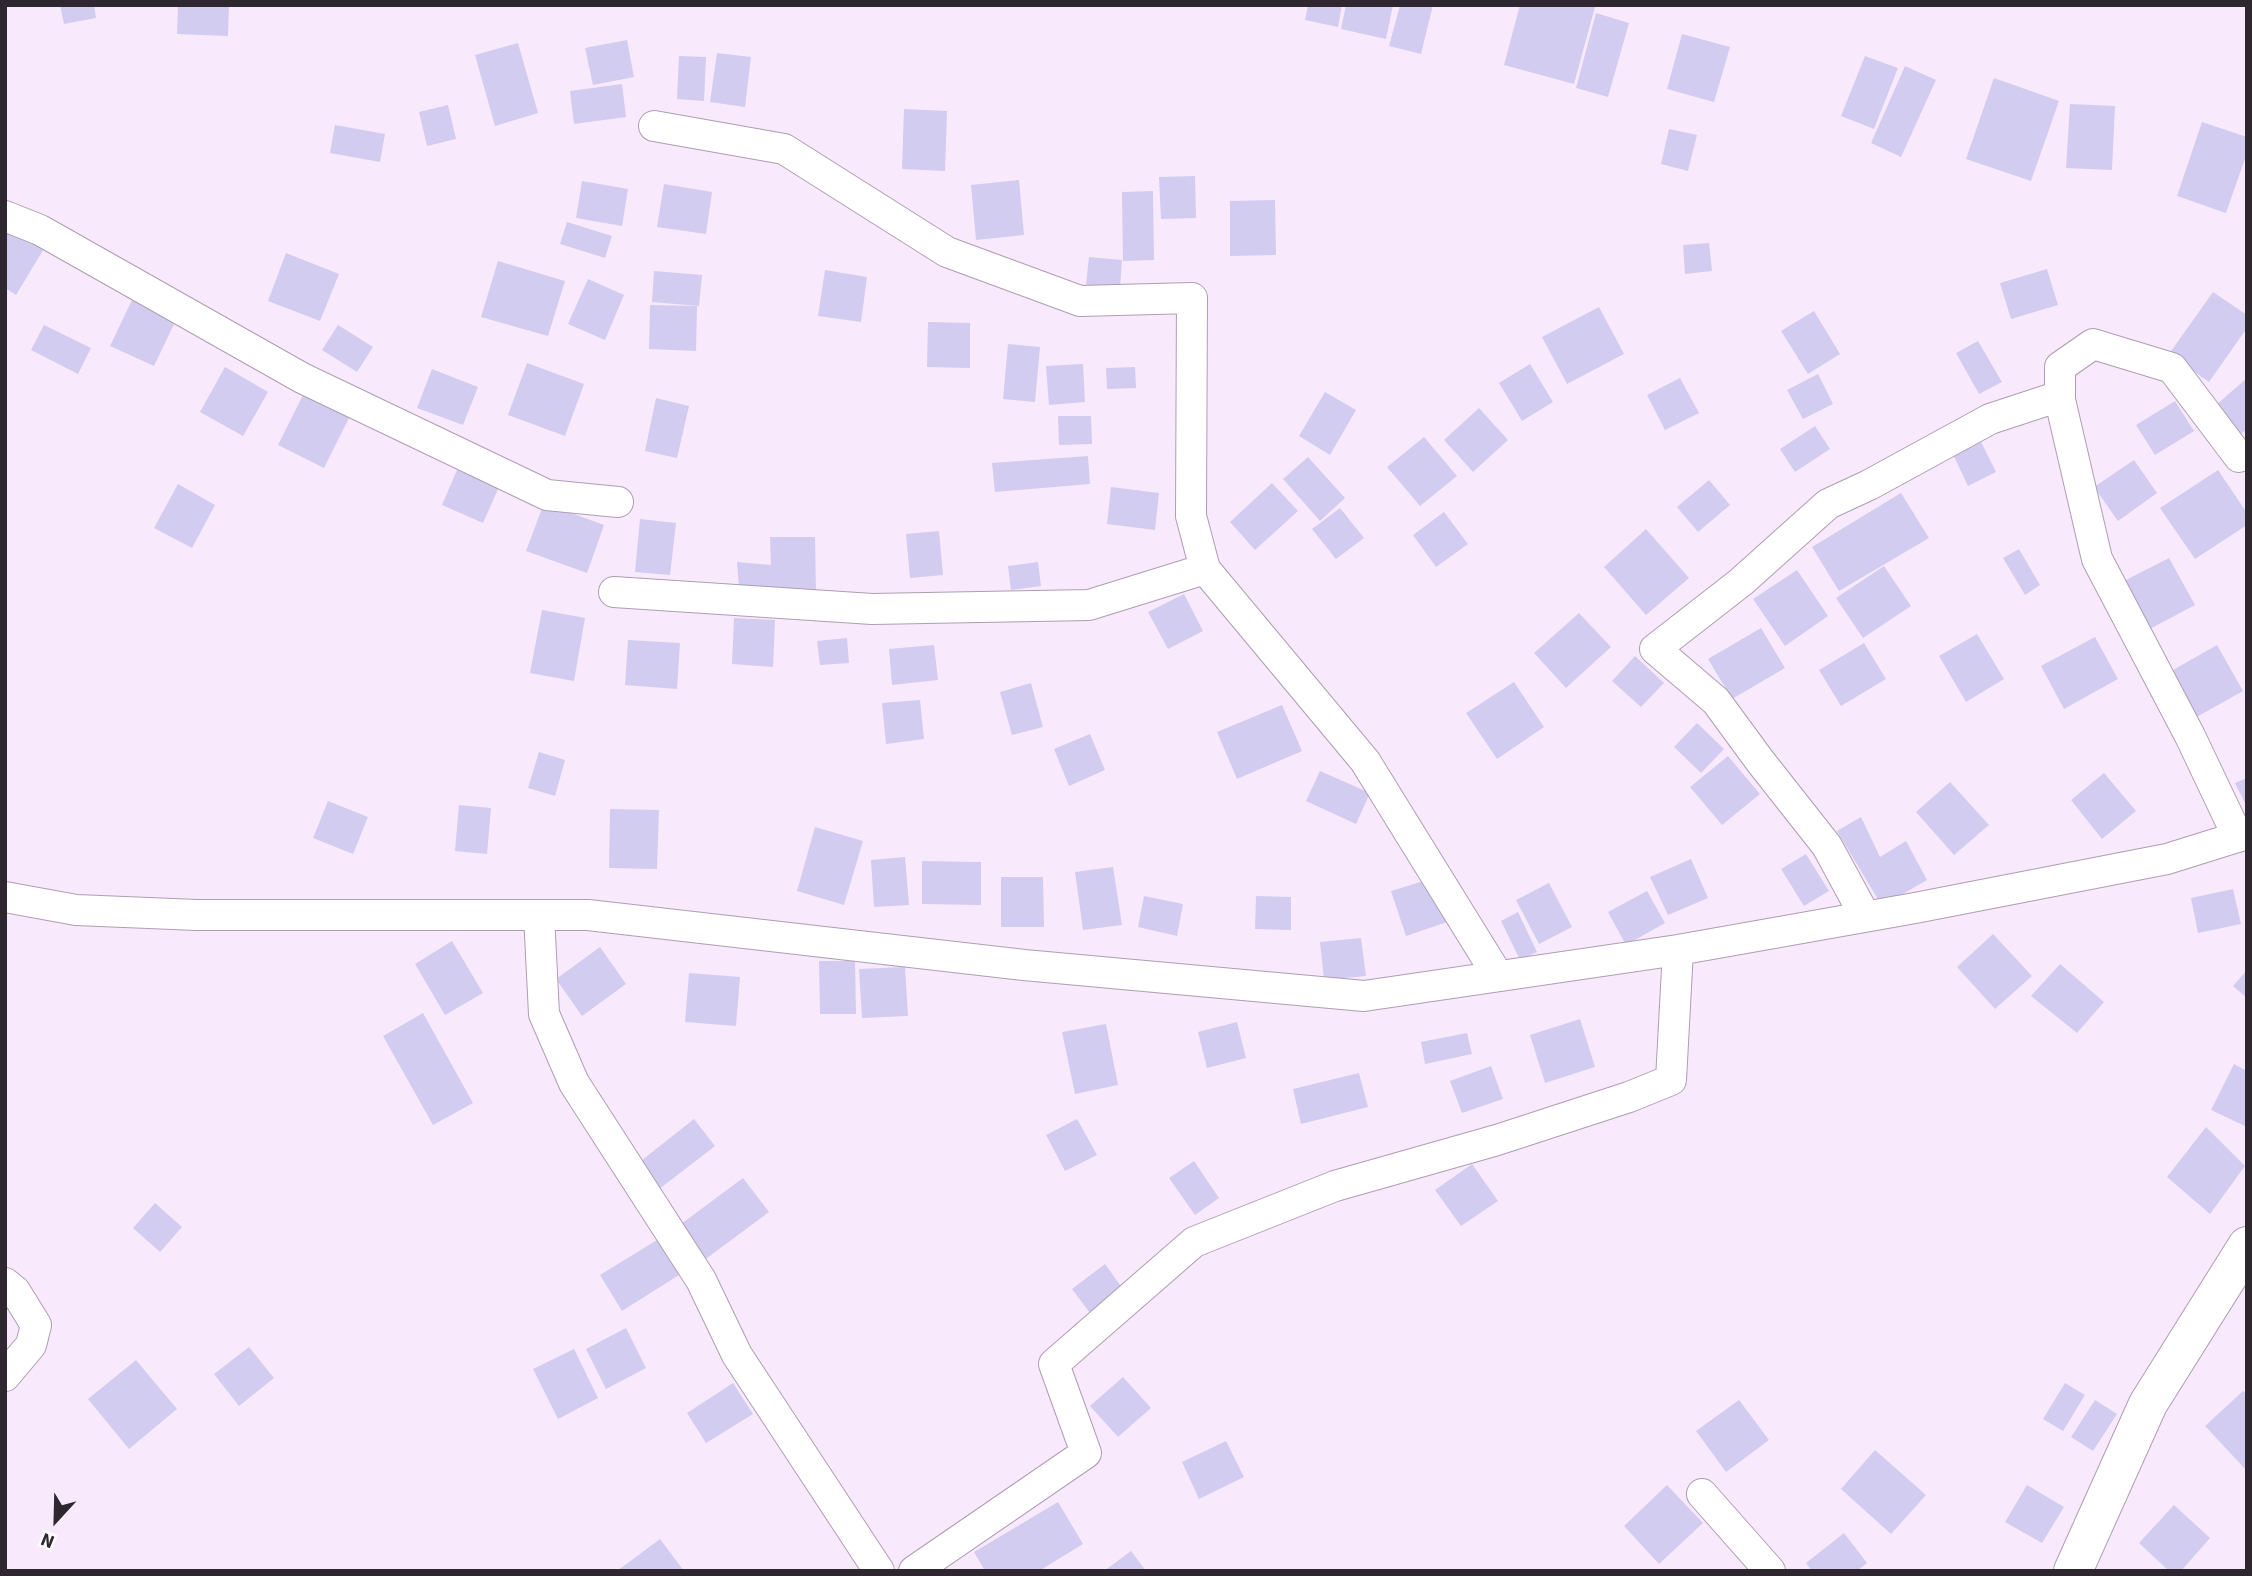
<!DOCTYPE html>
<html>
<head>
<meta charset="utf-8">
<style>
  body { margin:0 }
  #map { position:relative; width:2252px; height:1576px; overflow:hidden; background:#f9e9fc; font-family:"Source Sans 3",sans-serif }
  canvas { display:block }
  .frame { position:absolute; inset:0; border:7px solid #2f2730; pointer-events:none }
  .north { position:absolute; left:21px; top:1485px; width:70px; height:70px; -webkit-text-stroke:5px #fcfcfc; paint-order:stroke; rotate:202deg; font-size:19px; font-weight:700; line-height:28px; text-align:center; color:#2f2730 }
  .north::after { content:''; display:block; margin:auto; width:24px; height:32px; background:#2f2730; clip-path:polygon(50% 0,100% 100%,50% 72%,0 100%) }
</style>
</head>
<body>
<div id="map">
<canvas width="2252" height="1576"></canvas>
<div class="frame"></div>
<div class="north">N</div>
</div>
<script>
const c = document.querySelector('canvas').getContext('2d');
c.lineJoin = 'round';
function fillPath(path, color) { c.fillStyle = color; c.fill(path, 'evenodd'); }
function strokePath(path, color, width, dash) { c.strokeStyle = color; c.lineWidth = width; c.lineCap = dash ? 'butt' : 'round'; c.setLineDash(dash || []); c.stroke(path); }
fillPath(new Path2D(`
  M 60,5 L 94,5 L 96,18 L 64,24 Z
  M 178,5 L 229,5 L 228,36 L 177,34 Z
  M 1308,5 L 1342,5 L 1338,27 L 1305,20 Z
  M 1346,5 L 1393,5 L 1386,39 L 1341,29 Z
  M 1400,5 L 1433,5 L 1421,54 L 1389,46 Z
  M 1520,5 L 1595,7 L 1574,84 L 1504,65 Z
  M 1596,13 L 1629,23 L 1608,97 L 1576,88 Z
  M 1682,34 L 1730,47 L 1714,102 L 1667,89 Z
  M 627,40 L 634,77 L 593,85 L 585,48 Z
  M 518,43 L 538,113 L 495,126 L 475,55 Z
  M 717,53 L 751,57 L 745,107 L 710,102 Z
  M 679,56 L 706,57 L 704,101 L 677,99 Z
  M 1865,56 L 1898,68 L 1874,129 L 1841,116 Z
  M 1905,66 L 1936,80 L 1901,157 L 1871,143 Z
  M 1994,78 L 2059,101 L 2031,181 L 1966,159 Z
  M 622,84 L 626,117 L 574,124 L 570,91 Z
  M 2070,104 L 2115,106 L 2112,170 L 2066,168 Z
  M 448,105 L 456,139 L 427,146 L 419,112 Z
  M 904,109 L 947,111 L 945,171 L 902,169 Z
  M 2202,122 L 2247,137 L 2247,153 L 2226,213 L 2177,196 Z
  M 335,125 L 385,134 L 380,162 L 330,153 Z
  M 1669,129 L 1697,135 L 1688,171 L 1661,164 Z
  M 1195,176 L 1196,218 L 1161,219 L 1159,177 Z
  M 1019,180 L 1024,235 L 976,240 L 971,185 Z
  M 582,181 L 628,189 L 622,226 L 576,218 Z
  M 664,184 L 712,192 L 706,234 L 657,227 Z
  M 1153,191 L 1154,260 L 1123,261 L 1122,192 Z
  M 1275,200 L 1276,255 L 1230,256 L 1230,201 Z
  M 567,222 L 612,236 L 605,258 L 560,244 Z
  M 11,227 L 45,247 L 16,295 L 5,288 L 5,236 Z
  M 1709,243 L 1712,271 L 1685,274 L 1683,245 Z
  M 286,253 L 339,274 L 320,321 L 268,301 Z
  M 1089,257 L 1122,260 L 1120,288 L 1086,285 Z
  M 498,261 L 565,281 L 548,336 L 481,317 Z
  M 2047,269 L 2058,305 L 2011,319 L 2000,283 Z
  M 825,270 L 867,277 L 861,322 L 818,316 Z
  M 654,271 L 702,275 L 699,306 L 652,302 Z
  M 588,279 L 624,295 L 605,340 L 568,324 Z
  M 2213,292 L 2247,315 L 2247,328 L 2209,382 L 2169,354 Z
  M 132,300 L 176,320 L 154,366 L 110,346 Z
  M 650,305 L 697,306 L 696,351 L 649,349 Z
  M 1599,307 L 1624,354 L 1567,384 L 1542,337 Z
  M 1814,311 L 1840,354 L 1808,374 L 1781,331 Z
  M 928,322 L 970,323 L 970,368 L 927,367 Z
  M 44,325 L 91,348 L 78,374 L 31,350 Z
  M 338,325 L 373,347 L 357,372 L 322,350 Z
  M 1978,341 L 2002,382 L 1979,394 L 1956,353 Z
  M 1008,344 L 1040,347 L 1035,402 L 1003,399 Z
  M 527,363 L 584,384 L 565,436 L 508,415 Z
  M 1083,364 L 1085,402 L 1049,405 L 1046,366 Z
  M 1530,364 L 1553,402 L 1522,421 L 1499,383 Z
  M 225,367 L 268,392 L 243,436 L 200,412 Z
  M 1135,367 L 1136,388 L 1107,389 L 1106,368 Z
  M 432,369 L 478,387 L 463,425 L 417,408 Z
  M 1818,374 L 1833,404 L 1803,419 L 1787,390 Z
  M 1680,378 L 1699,413 L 1665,430 L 1647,395 Z
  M 2247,378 L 2247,429 L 2241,434 L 2216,405 Z
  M 307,387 L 353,410 L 324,468 L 278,445 Z
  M 1325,392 L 1356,410 L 1330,455 L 1299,436 Z
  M 656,398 L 689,406 L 677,458 L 645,451 Z
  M 2175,401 L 2194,431 L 2155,455 L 2136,425 Z
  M 1479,408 L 1508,440 L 1473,472 L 1444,440 Z
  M 1058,416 L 1091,416 L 1092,444 L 1059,445 Z
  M 1815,426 L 1830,449 L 1795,472 L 1780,449 Z
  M 1976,432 L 1996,472 L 1968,486 L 1949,446 Z
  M 1424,437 L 1457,476 L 1420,506 L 1387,467 Z
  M 1088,456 L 1090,484 L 995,492 L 992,463 Z
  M 1308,457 L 1345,498 L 1320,521 L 1283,479 Z
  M 2134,460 L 2157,493 L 2118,521 L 2094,487 Z
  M 457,470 L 499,487 L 483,523 L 442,505 Z
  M 2218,470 L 2247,513 L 2247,525 L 2195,559 L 2160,508 Z
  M 1709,480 L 1730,505 L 1698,532 L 1677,507 Z
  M 1272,483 L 1298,511 L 1255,550 L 1230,522 Z
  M 178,484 L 215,505 L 192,548 L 154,528 Z
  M 1111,487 L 1159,493 L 1155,530 L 1107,524 Z
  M 1901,493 L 1929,538 L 1839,591 L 1812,547 Z
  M 544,503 L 604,525 L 587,573 L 526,551 Z
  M 1340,508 L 1364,538 L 1336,559 L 1312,529 Z
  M 1444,512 L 1468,544 L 1436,567 L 1413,535 Z
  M 640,519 L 676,523 L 670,575 L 635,572 Z
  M 1646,529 L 1689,578 L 1646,615 L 1604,567 Z
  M 939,531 L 943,575 L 910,578 L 906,534 Z
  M 770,537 L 815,537 L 816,593 L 739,587 L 737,562 L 771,565 Z
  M 2019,549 L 2040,585 L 2025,595 L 2003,558 Z
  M 2169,558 L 2195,605 L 2146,631 L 2120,583 Z
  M 1038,562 L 1041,586 L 1011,590 L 1008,566 Z
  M 1884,566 L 1911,606 L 1863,638 L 1836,598 Z
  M 1797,570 L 1828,616 L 1785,646 L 1753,599 Z
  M 1184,594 L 1203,631 L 1168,649 L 1148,612 Z
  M 542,610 L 585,618 L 574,681 L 530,673 Z
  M 1579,613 L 1611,647 L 1566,688 L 1534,653 Z
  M 734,618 L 775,620 L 773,667 L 732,664 Z
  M 1761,628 L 1785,668 L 1732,699 L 1708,659 Z
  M 1977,634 L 2004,679 L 1966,702 L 1939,656 Z
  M 2095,637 L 2118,679 L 2064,709 L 2041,666 Z
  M 847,638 L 849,663 L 820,665 L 817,641 Z
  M 628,640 L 680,643 L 677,689 L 625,685 Z
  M 1864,643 L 1886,679 L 1841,706 L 1819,670 Z
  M 934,645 L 938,680 L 892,685 L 889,649 Z
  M 2217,645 L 2243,691 L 2193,719 L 2166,674 Z
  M 1635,656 L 1664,683 L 1641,707 L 1612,681 Z
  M 1514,682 L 1544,727 L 1497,759 L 1466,713 Z
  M 1031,683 L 1043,727 L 1012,735 L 1000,692 Z
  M 920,700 L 924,739 L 886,744 L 882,703 Z
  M 1282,705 L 1302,751 L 1237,779 L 1217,732 Z
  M 1697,723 L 1724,749 L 1701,773 L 1674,747 Z
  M 1090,734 L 1105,770 L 1069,786 L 1054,749 Z
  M 539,752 L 565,760 L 555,796 L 528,788 Z
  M 1728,756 L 1760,794 L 1722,825 L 1690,787 Z
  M 1320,771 L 1370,793 L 1356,824 L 1306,801 Z
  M 2104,773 L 2136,811 L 2102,839 L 2071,800 Z
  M 2247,778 L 2247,807 L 2235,783 Z
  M 1950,782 L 1989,825 L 1954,855 L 1916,812 Z
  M 328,801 L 368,817 L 353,854 L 313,838 Z
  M 459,805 L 491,808 L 487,854 L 455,851 Z
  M 610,809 L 659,810 L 657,869 L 609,868 Z
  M 1861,817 L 1880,857 L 1906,841 L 1927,880 L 1882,906 L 1837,831 Z
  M 815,827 L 863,841 L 844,905 L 797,891 Z
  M 1806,854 L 1829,891 L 1804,906 L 1781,869 Z
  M 905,857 L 909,905 L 874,907 L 871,860 Z
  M 1691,859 L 1708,898 L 1668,915 L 1650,877 Z
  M 922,861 L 981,862 L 981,905 L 922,904 Z
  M 1113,867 L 1122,925 L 1083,930 L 1075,872 Z
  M 1001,877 L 1043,877 L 1044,927 L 1001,927 Z
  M 1433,878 L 1447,922 L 1406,936 L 1391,891 Z
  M 1549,883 L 1572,927 L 1539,944 L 1516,900 Z
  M 2233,889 L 2241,924 L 2198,933 L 2191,898 Z
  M 1647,891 L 1665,923 L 1626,945 L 1608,912 Z
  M 1144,896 L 1183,904 L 1177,936 L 1138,927 Z
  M 1256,896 L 1291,897 L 1291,930 L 1255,929 Z
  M 1518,912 L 1537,952 L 1520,960 L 1501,921 Z
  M 1993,934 L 2032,976 L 1995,1009 L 1957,967 Z
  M 1361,938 L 1366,976 L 1324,980 L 1320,942 Z
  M 452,941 L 483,993 L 445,1015 L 415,964 Z
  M 600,947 L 626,984 L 582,1016 L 556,979 Z
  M 819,961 L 855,961 L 856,1014 L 820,1014 Z
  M 2060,964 L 2104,1002 L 2077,1033 L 2031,996 Z
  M 905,967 L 908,1016 L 862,1018 L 859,969 Z
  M 2247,970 L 2247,998 L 2233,986 Z
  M 689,973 L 740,977 L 736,1026 L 685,1022 Z
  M 423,1013 L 473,1103 L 433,1125 L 383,1036 Z
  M 1580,1019 L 1595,1067 L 1545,1083 L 1530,1035 Z
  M 1237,1022 L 1246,1058 L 1207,1068 L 1198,1032 Z
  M 1106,1024 L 1118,1085 L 1075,1094 L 1062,1032 Z
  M 1467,1033 L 1472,1054 L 1425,1064 L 1421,1042 Z
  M 2234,1064 L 2247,1071 L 2247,1127 L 2211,1110 Z
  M 1491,1066 L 1503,1099 L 1462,1113 L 1450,1081 Z
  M 1359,1073 L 1368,1107 L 1301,1124 L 1293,1089 Z
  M 694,1119 L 715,1146 L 658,1190 L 637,1164 Z
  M 1077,1119 L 1097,1155 L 1065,1171 L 1046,1135 Z
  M 2206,1127 L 2245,1166 L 2210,1214 L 2167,1177 Z
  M 1194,1161 L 1219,1198 L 1195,1215 L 1169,1178 Z
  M 1472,1164 L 1498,1201 L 1461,1226 L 1435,1190 Z
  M 743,1178 L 769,1212 L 703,1261 L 677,1227 Z
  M 155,1203 L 182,1227 L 160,1252 L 133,1228 Z
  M 657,1240 L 679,1275 L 622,1311 L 600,1275 Z
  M 1105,1264 L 1123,1289 L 1090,1313 L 1072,1289 Z
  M 626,1328 L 646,1368 L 606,1389 L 586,1349 Z
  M 249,1347 L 274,1378 L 239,1406 L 214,1374 Z
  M 574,1349 L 598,1398 L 558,1419 L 533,1369 Z
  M 136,1360 L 177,1409 L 129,1449 L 88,1399 Z
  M 1123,1377 L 1151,1408 L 1118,1437 L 1090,1406 Z
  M 733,1383 L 753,1414 L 706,1443 L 687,1413 Z
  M 2065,1383 L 2085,1395 L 2063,1431 L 2043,1419 Z
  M 2243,1391 L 2247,1394 L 2247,1471 L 2205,1426 Z
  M 1739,1400 L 1769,1440 L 1726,1472 L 1696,1431 Z
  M 2095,1400 L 2117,1414 L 2093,1451 L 2071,1437 Z
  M 1226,1441 L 1244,1477 L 1199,1499 L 1182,1462 Z
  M 1875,1450 L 1926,1495 L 1891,1534 L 1841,1489 Z
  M 1667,1485 L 1703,1523 L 1659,1564 L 1624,1526 Z
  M 2027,1485 L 2064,1507 L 2042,1543 L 2005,1522 Z
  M 1058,1502 L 1083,1544 L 1039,1571 L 985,1571 L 974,1552 Z
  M 2174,1505 L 2210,1538 L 2181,1571 L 2169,1571 L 2139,1543 Z
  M 1844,1533 L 1867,1563 L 1857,1571 L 1812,1571 L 1806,1563 Z
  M 660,1539 L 684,1571 L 617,1571 Z
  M 1131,1551 L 1146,1571 L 1104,1571 Z`), '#d2ccf0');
const street = new Path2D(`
  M 654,126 L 784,149 L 947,252 L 1080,301 L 1192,298 L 1191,516 L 1205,569
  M 5,216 L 40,230 L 302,378 L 547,495 L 618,502
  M 614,592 L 872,609 L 1089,605 L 1205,569 L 1365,761 L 1498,976
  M 2238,837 L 2190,736 L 2097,559 L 2060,400 L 2060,367 L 2093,344 L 2172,368 L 2239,457
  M 5,897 L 76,910 L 197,915 L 588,915 L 1024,965 L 1364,996 L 1678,950 L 1915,908 L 2167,859 L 2247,834
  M 539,915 L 544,1014 L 574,1083 L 701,1280 L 737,1355 L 879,1571
  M 1865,916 L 1827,846 L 1760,761 L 1716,701 L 1655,649 L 1741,582 L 1828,504 L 1869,485 L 1990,419 L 2060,396
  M 5,1283 L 15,1291 L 36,1325 L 31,1345 L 5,1376
  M 1702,1494 L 1770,1571
  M 914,1571 L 1086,1453 L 1054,1364 L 1194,1242 L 1335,1186 L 1497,1140 L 1629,1097 L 1671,1080 L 1678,950`);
const secondary = new Path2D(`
  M 2073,1571 L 2148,1404 L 2247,1246`);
strokePath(street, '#af9db3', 32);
strokePath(secondary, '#af9db3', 40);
strokePath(street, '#fff', 30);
strokePath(secondary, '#fff', 38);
</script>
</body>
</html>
